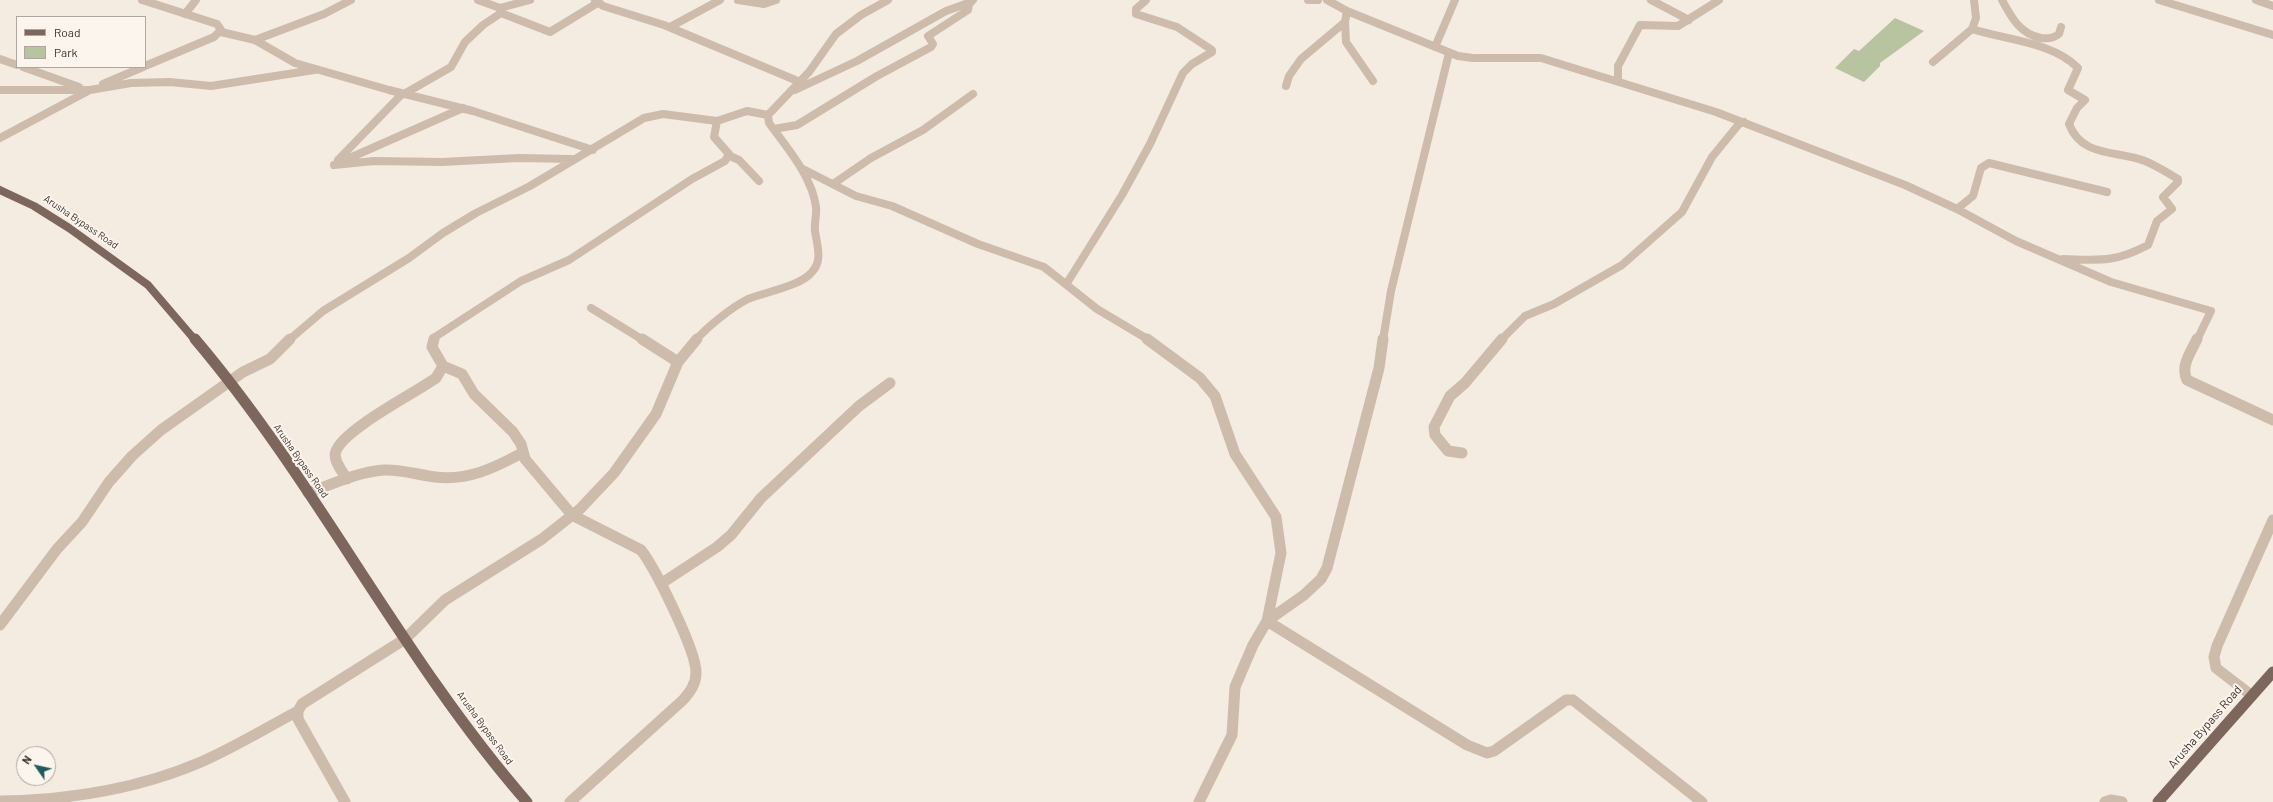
<!DOCTYPE html>
<html>
<head>
<meta charset="utf-8">
<style>
  body { margin:0 }
  #map { position:relative; width:2273px; height:802px; overflow:hidden; background:#f4ebe1; font-family:Barlow,sans-serif }
  canvas { display:block }
  .legend { position:absolute; left:16px; top:16px; width:130px; height:52px; box-sizing:border-box; background:#fbf5ee; border:1px solid #aea6a0; margin:0; padding:5px 7px; list-style:none; font-size:12px; color:#3b302b }
  .legend li { display:flex; align-items:center; gap:8px; height:20px }
  .legend b { width:20px; border:1px solid #aea6a0 }
  .north { position:absolute; left:16px; top:746px; width:40px; height:40px; box-sizing:border-box; background:#fbf5ee; border:1px solid #aea6a0; border-radius:50%; rotate:304deg; font-size:11px; font-weight:700; line-height:16px; text-align:center; color:#3b302b }
  .north::after { content:''; display:block; margin:auto; width:14px; height:18px; background:#1f5a5e; clip-path:polygon(50% 0,100% 100%,50% 72%,0 100%) }
</style>
</head>
<body>
<div id="map">
<canvas width="2273" height="802"></canvas>
<ul class="legend">
<li><b style="height:5px;background:#7d675c"></b>Road</li>
<li><b style="height:11px;background:#b8c4a0"></b>Park</li>
</ul>
<div class="north">N</div>
</div>
<script>
const c = document.querySelector('canvas').getContext('2d');
c.lineJoin = 'round';
function fillPath(path, color) { c.fillStyle = color; c.fill(path, 'evenodd'); }
function strokePath(path, color, width, dash) { c.strokeStyle = color; c.lineWidth = width; c.lineCap = dash ? 'butt' : 'round'; c.setLineDash(dash || []); c.stroke(path); }
function write(font, color, halo, rows, align = 'center') {
  c.font = font + ' Barlow,sans-serif'; c.lineWidth = 4; c.setLineDash([]); c.textBaseline = 'middle'; c.strokeStyle = halo; c.fillStyle = color; for (const [text, x, y, turn = 0] of rows) {
    c.save(); c.translate(x, y); c.rotate((+turn || 0) * Math.PI / 180); c.textAlign = isNaN(turn) ? turn : align; if (halo) c.strokeText(text, 0, 0); c.fillText(text, 0, 0); c.restore();
  }
}
fillPath(new Path2D(`
  M 1895,18 L 1924,31 L 1880,63 L 1880,66 L 1864,82 L 1835,68 L 1854,49 L 1859,51 Z`), '#b8c4a0');
strokePath(new Path2D(`
  M 142,0 L 217,24 L 221,30 L 214,37 L 145,66
  M 478,0 L 500,8 L 530,0
  M 595,0 L 603,6 L 664,25 L 800,82
  M 738,0 L 764,4 L 776,0
  M 1308,0 L 1318,0
  M 1327,0 L 1347,11 L 1458,56 L 1473,58 L 1541,58 L 1716,112 L 1905,185 L 1957,209 L 2016,241 L 2111,282 L 2211,311 L 2197,340
  M 1651,0 L 1689,20
  M 2002,0 C 2011,17 2020,34 2041,38 C 2048,39 2054,38 2059,34 L 2061,27
  M 2159,0 L 2273,35
  M 2256,0 L 2273,6
  M 500,8 L 501,13 L 550,32 L 599,2
  M 185,14 L 196,0
  M 1345,22 L 1346,42 L 1373,81
  M 670,27 L 720,0
  M 1972,29 C 2006,40 2053,42 2078,68 L 2068,90 L 2085,100 L 2077,108 L 2069,124 C 2082,158 2117,150 2145,161 C 2157,166 2168,173 2178,179 L 2178,182 L 2163,197 L 2172,209 L 2157,221 L 2148,245 C 2114,263 2100,260 2063,259
  M 221,32 L 255,40 L 295,63 L 389,90 L 473,111 L 593,150
  M 255,40 L 324,14 L 351,0
  M 1435,47 L 1455,0
  M 0,59 L 17,65
  M 1933,62 L 1972,29 L 1976,18 L 1974,0
  M 23,67 L 79,87
  M 1618,80 L 1618,66 L 1640,25 L 1678,26 L 1719,0
  M 103,84 L 143,67
  M 1286,86 L 1289,76 L 1301,59 L 1345,22 L 1347,11
  M 0,90 L 90,90 L 131,83 L 170,82 L 211,86 L 314,70
  M 795,90 L 857,61 L 946,11 L 971,2
  M 404,94 L 451,67 L 465,42 L 483,25 L 501,13
  M 774,129 L 797,125 L 877,76 L 931,47 L 933,44 L 928,36 L 968,10 L 969,4 L 973,0
  M 0,138 L 88,91
  M 730,156 L 739,160 L 759,181
  M 338,160 L 402,94
  M 345,160 L 463,108
  M 334,165 L 374,161 L 442,162 L 519,158 L 572,159
  M 801,168 L 856,196 L 892,206 L 978,244 L 1044,267 L 1097,309 L 1149,340
  M 833,184 L 871,158 L 923,130 L 973,94
  M 1957,209 L 1973,196 L 1981,168 L 1989,163 L 2107,192
  M 1067,283 L 1122,195 L 1150,144 L 1183,73 L 1192,64 L 1212,52 L 1212,50 L 1177,27 L 1136,14 L 1136,9 L 1146,0
  M 591,308 L 643,340
  M 289,340 L 323,311 L 409,258 L 443,233 L 476,213 L 530,186 L 644,118 L 663,114 L 717,121 L 747,111 L 768,115
  M 434,340 L 435,337 L 521,281 L 569,260 L 692,179 L 725,161 L 729,154 L 714,137 L 717,121
  M 696,340 C 707,327 732,307 748,299 C 765,292 801,286 812,272 C 823,261 817,245 815,231 C 814,223 817,215 816,207 C 812,176 787,148 769,123 L 768,115 L 809,72 L 836,34 L 861,15 L 888,0
  M 1383,340 L 1391,291 L 1449,53
  M 1501,340 L 1525,316 L 1554,304 L 1622,265 L 1682,212 L 1712,157 L 1739,124 L 1744,122`), '#cdbbac', 8);
strokePath(new Path2D(`
  M 642,339 L 678,362
  M 1147,339 L 1200,378 L 1215,396 L 1235,454 L 1276,517 L 1281,553 L 1267,621 L 1467,745 L 1487,753 L 1494,751 L 1566,700 L 1573,700 L 1702,802
  M 2197,339 C 2191,352 2180,366 2187,380 L 2273,420
  M 443,366 L 462,374 L 474,394 L 513,432 L 521,444 L 525,459 L 572,515 L 641,550 C 655,568 697,652 696,673 C 696,684 690,692 683,700 L 570,802
  M 1462,453 L 1448,451 L 1435,435 L 1434,427 L 1450,396 L 1465,383 L 1502,339
  M 347,479 C 343,472 332,460 336,451 C 344,429 415,393 436,378 L 443,366 L 432,347 L 434,339
  M 308,493 C 333,484 357,472 384,470 C 401,469 418,475 435,477 C 468,481 494,468 522,453
  M 662,583 L 717,547 L 731,535 L 761,498 L 859,406 L 890,383
  M 0,625 L 57,549 L 82,522 L 109,482 L 132,456 L 161,430 L 243,372 L 270,359 L 290,339
  M 2251,695 L 2216,668 L 2214,657 L 2217,646 L 2273,520
  M 0,801 C 68,800 138,789 201,762 C 235,747 266,728 298,711
  M 345,802 L 298,719 L 298,711 L 302,704 L 405,639 L 445,600 L 542,539 L 580,509 L 614,473 L 656,414 L 678,362 L 697,339
  M 1199,802 L 1232,735 L 1235,687 L 1253,645 L 1267,621 L 1304,595 L 1321,579 L 1327,568 L 1379,368 L 1383,339
  M 2105,802 L 2111,800 L 2122,802`), '#cdbbac', 11);
strokePath(new Path2D(`
  M 0,190 L 34,206 L 69,228 L 148,285 L 195,340`), '#7d675c', 8);
strokePath(new Path2D(`
  M 195,339 C 318,484 402,659 527,802
  M 2158,802 L 2273,672`), '#7d675c', 11);
write('10px', '#3b302b', '#fbf5ee', [
  ["Arusha Bypass Road",81,222,34],
  ["Arusha Bypass Road",301,461,55],
  ["Arusha Bypass Road",485,728,54]
]);
write('12px', '#3b302b', '#fbf5ee', [
  ["Arusha Bypass Road",2205,727,-49]
]);
</script>
</body>
</html>
